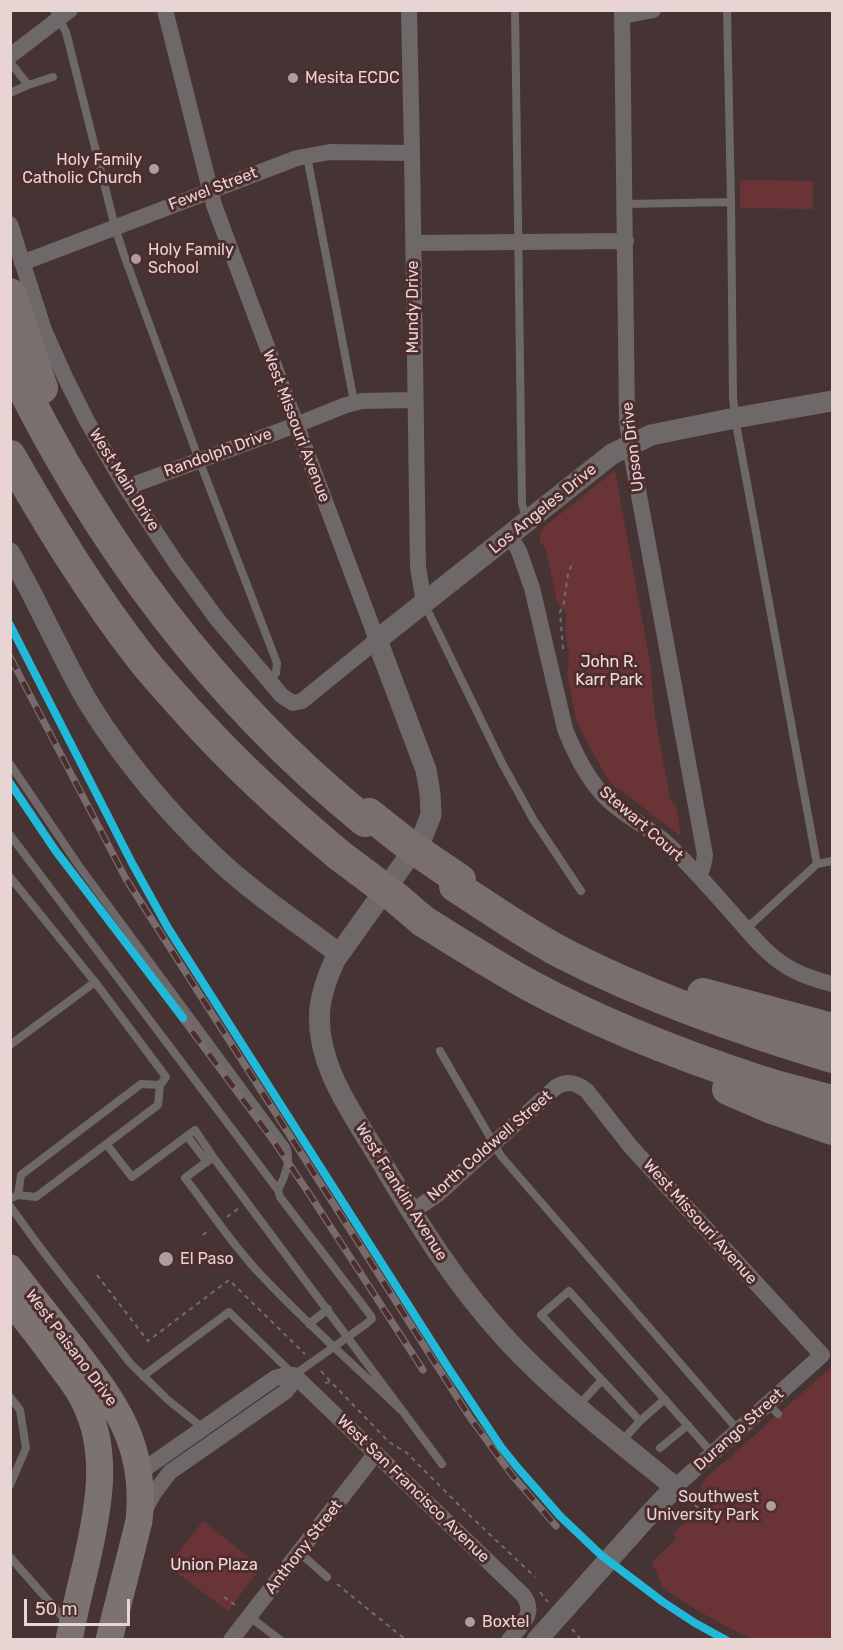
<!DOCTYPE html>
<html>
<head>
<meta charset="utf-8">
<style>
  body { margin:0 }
  #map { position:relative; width:843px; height:1650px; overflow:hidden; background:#463434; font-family:Rubik,sans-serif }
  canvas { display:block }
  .frame { position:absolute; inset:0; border:12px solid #e9d4d4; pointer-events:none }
  .scale { position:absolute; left:24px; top:1599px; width:106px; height:27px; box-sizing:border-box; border:3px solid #e9d4d4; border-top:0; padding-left:8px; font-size:18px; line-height:21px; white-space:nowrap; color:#e9d4d4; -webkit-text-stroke:4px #4d2d2d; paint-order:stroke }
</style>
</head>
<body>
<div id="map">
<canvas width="843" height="1650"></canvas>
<div class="frame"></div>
<div class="scale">50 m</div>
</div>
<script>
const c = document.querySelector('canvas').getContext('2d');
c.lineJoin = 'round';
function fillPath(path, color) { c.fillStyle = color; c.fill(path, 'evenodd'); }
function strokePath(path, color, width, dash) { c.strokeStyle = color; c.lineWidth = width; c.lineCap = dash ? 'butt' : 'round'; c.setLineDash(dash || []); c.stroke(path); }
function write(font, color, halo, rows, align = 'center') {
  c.font = font + ' Rubik,sans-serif'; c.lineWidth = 6; c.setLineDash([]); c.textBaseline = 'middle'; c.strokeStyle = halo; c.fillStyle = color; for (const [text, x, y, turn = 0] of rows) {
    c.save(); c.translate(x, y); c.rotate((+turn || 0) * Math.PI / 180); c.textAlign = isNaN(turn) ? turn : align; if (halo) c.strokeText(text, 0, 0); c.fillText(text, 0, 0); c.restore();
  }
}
fillPath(new Path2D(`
  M 740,180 L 813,181 L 813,209 L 740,208 Z
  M 614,471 L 615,471 L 651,668 C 652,714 663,758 671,802 L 675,803 L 681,833 L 679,835 L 612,784 L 607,778 L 585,738 L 576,719 L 567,674 L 569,654 L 565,631 L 566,614 L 557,602 L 546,550 L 540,541 L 540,534 L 544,527 Z
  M 830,1368 L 832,1369 L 832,1639 L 751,1639 L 709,1617 L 682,1601 L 662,1586 L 652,1562 L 676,1539 L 673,1534 L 691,1517 L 699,1524 L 713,1500 L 700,1492 L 703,1481 Z
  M 203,1521 L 261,1567 L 228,1611 L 168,1566 Z`), '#6a3437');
strokePath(new Path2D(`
  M 563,649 L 560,612 L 564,603 L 568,574 L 573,561
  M 227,1217 L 239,1208
  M 203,1235 L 210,1229
  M 97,1275 L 148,1341 L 229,1280 L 305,1354
  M 321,1371 L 331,1382
  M 325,1383 L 331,1382 L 389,1442 L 407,1453 L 465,1511 L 535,1577
  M 688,1499 C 693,1505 700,1508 706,1513
  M 337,1584 L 406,1640
  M 540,1592 L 548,1602
  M 224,1597 L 238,1607
  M 572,1629 L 581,1640`), '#756c6c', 2, [4.5, 4.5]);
strokePath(new Path2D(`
  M 54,10 L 66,32 L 115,227 L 124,255 L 199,460 L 277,663 L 276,673 L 269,681
  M 515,10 L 522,503 L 526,520
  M 727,10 L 731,202 L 733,397 L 735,418 L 817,864
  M 10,62 L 28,85
  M 10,93 L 28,85 L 53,77
  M 307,156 L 354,402
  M 625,204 L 731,202
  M 424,603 L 502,763 L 533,819 L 581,891
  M 10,764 L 79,866 L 286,1147 C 292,1159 284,1179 278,1190
  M 10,835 L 278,1190 L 280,1197 L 371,1316 L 372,1319 L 366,1324 L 294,1375 L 229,1312 L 143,1376
  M 10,877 L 95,982 L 166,1077 L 160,1085 L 158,1105 L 36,1197 L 18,1195 L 10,1199
  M 746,929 L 817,864 L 832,861
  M 10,1045 L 95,982
  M 440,1051 L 501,1156 L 738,1430
  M 187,1136 L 207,1162
  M 107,1145 L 132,1177 L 195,1130 L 213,1157
  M 18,1195 L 21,1175 L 141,1084 L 160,1085
  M 10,1206 L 42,1250 L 130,1363 L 168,1400 L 203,1428
  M 309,1324 L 328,1309
  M 602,1380 L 640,1421 L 665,1399
  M 10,1397 L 20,1410 L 26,1448 L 10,1485
  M 768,1404 L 778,1414
  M 578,1406 L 602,1380 L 541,1315 L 569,1291 L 712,1453
  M 401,1410 C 355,1366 306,1323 262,1276 C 233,1246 210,1210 185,1178 L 213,1157 L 442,1464
  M 621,1442 L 640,1421
  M 660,1448 L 688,1425
  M 300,1553 L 327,1577
  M 10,1557 L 67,1622
  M 249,1616 L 280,1640`), '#6f6868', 8);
strokePath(new Path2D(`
  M 409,10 L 412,153 L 418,567 L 424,603
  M 622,10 L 627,420 L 632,457 L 705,855 L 703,866 L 699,876
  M 623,16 L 653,10
  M 10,56 L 70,10
  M 10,224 L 44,330 L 65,377 L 87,421 L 127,489 L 176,563 L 217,619 L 282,696 L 293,703 L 302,701 L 377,640 L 214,205 L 165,10
  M 413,243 L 626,241
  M 22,263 L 297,158 L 330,152 L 412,153
  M 127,489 L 138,483 L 296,425 L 346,405 L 362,401 L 414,400
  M 510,536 L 519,551 L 532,588 L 565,729 C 574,752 586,776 603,795 C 618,812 644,825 662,839 C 690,864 715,894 740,922 C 754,938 768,955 786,966 C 800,975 816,980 832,984
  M 411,1212 L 438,1194 L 556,1087 C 568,1080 577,1083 587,1091 L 631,1147 L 822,1355 L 675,1487
  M 294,1375 L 523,1595 C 537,1614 521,1625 509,1640
  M 139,1473 L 275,1378 L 286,1375 L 294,1375
  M 143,1513 L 154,1493 L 170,1472 L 285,1392 L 293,1382 L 294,1375
  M 231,1640 L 376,1453`), '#6f6868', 16);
strokePath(new Path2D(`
  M 10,553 C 25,580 39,607 52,634 C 65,659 76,683 91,707 C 124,760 170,815 216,858 C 253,893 297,922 338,953
  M 647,1517 L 675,1487 C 617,1440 557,1394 507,1340 C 456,1285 419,1225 381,1161 C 354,1115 314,1064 320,1007 C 322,991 328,975 335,960 L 422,838 L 431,815 L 430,793 L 426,770 L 377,640 L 612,454 L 651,435 L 735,418 L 832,401`), '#6f6868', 21);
strokePath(new Path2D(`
  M 10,1268 C 31,1295 52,1321 73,1348 C 116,1404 147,1446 139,1521 L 109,1640
  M 10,1300 C 27,1321 44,1343 60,1365 C 69,1377 79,1389 85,1403 C 110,1454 98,1511 86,1564 C 80,1589 74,1614 69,1640`), '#7c7272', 27);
strokePath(new Path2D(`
  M 10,294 L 42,388
  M 10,362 C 95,538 213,698 365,821
  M 10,456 C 50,526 92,595 142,659 C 157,678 174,696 190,714 C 237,766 285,810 339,855
  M 455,886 C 491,909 530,937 568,956 C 653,999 742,1030 832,1057
  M 423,921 C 458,943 493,965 529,985 C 599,1023 678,1054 753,1079 C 779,1088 806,1094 832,1101
  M 703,994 L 832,1029
  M 728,1089 L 772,1108 L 832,1129`), '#7a6f6f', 32);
const rail = new Path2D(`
  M 10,625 L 132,863 L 168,928 L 449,1369 L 501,1447 L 517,1467 L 560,1516 L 601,1555 L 663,1602 L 695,1623 L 726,1640
  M 10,657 L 126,879 L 469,1416 L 512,1475 L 556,1526
  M 10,783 L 55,850 L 133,952 L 273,1140 L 310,1195 L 423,1370`);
strokePath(rail, '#776b6b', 7);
strokePath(rail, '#4d2d2d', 4.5, [14]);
strokePath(new Path2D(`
  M 537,1640 L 647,1517`), '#6f6868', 21);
strokePath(new Path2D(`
  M 369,814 L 407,844 L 460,880
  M 339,855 L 395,897 L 423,921`), '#7a6f6f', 32);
strokePath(new Path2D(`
  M 10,625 L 132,863 L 168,928 L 449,1369 L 501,1447 L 517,1467 L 560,1516 L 601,1555 L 663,1602 L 695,1623 L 726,1640
  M 10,783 L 55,850 L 183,1018`), '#20b9da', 8);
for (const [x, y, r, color] of [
  [293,78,6,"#b09c9c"],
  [154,169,6,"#b09c9c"],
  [136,259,6,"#b09c9c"],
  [166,1259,8,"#b09c9c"],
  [771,1506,6,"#b09c9c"],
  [470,1622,6,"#b09c9c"]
]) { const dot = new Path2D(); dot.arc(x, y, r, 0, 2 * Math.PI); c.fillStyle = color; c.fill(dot); strokePath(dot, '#4d2d2d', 2); }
write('16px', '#e9d4d4', '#4d2d2d', [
  ["Mesita ECDC",305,78],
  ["Holy Family",142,160,"right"],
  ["Catholic Church",142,178,"right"],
  ["Holy Family",148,250],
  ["School",148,268],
  ["El Paso",180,1259],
  ["Southwest",759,1497,"right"],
  ["University Park",759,1515,"right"],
  ["Boxtel",482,1622]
], 'left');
write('16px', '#e9d4d4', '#4d2d2d', [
  ["Fewel Street",213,189,-21],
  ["Mundy Drive",413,307,-90],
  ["West Missouri Avenue",296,426,69],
  ["Upson Drive",633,447,-97],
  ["Randolph Drive",218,453,-20],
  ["West Main Drive",124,480,58],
  ["Los Angeles Drive",543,509,-39],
  ["Stewart Court",641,824,41],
  ["North Coldwell Street",490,1146,-41],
  ["West Franklin Avenue",401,1192,58],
  ["West Missouri Avenue",700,1222,48],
  ["West Paisano Drive",71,1348,53],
  ["Durango Street",739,1430,-42],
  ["West San Francisco Avenue",413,1489,44],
  ["Anthony Street",304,1547,-52]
]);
write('16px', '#f3dcdc', '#4d2d2d', [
  ["John R.",609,662],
  ["Karr Park",609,680],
  ["Union Plaza",214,1565]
]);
</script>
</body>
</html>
